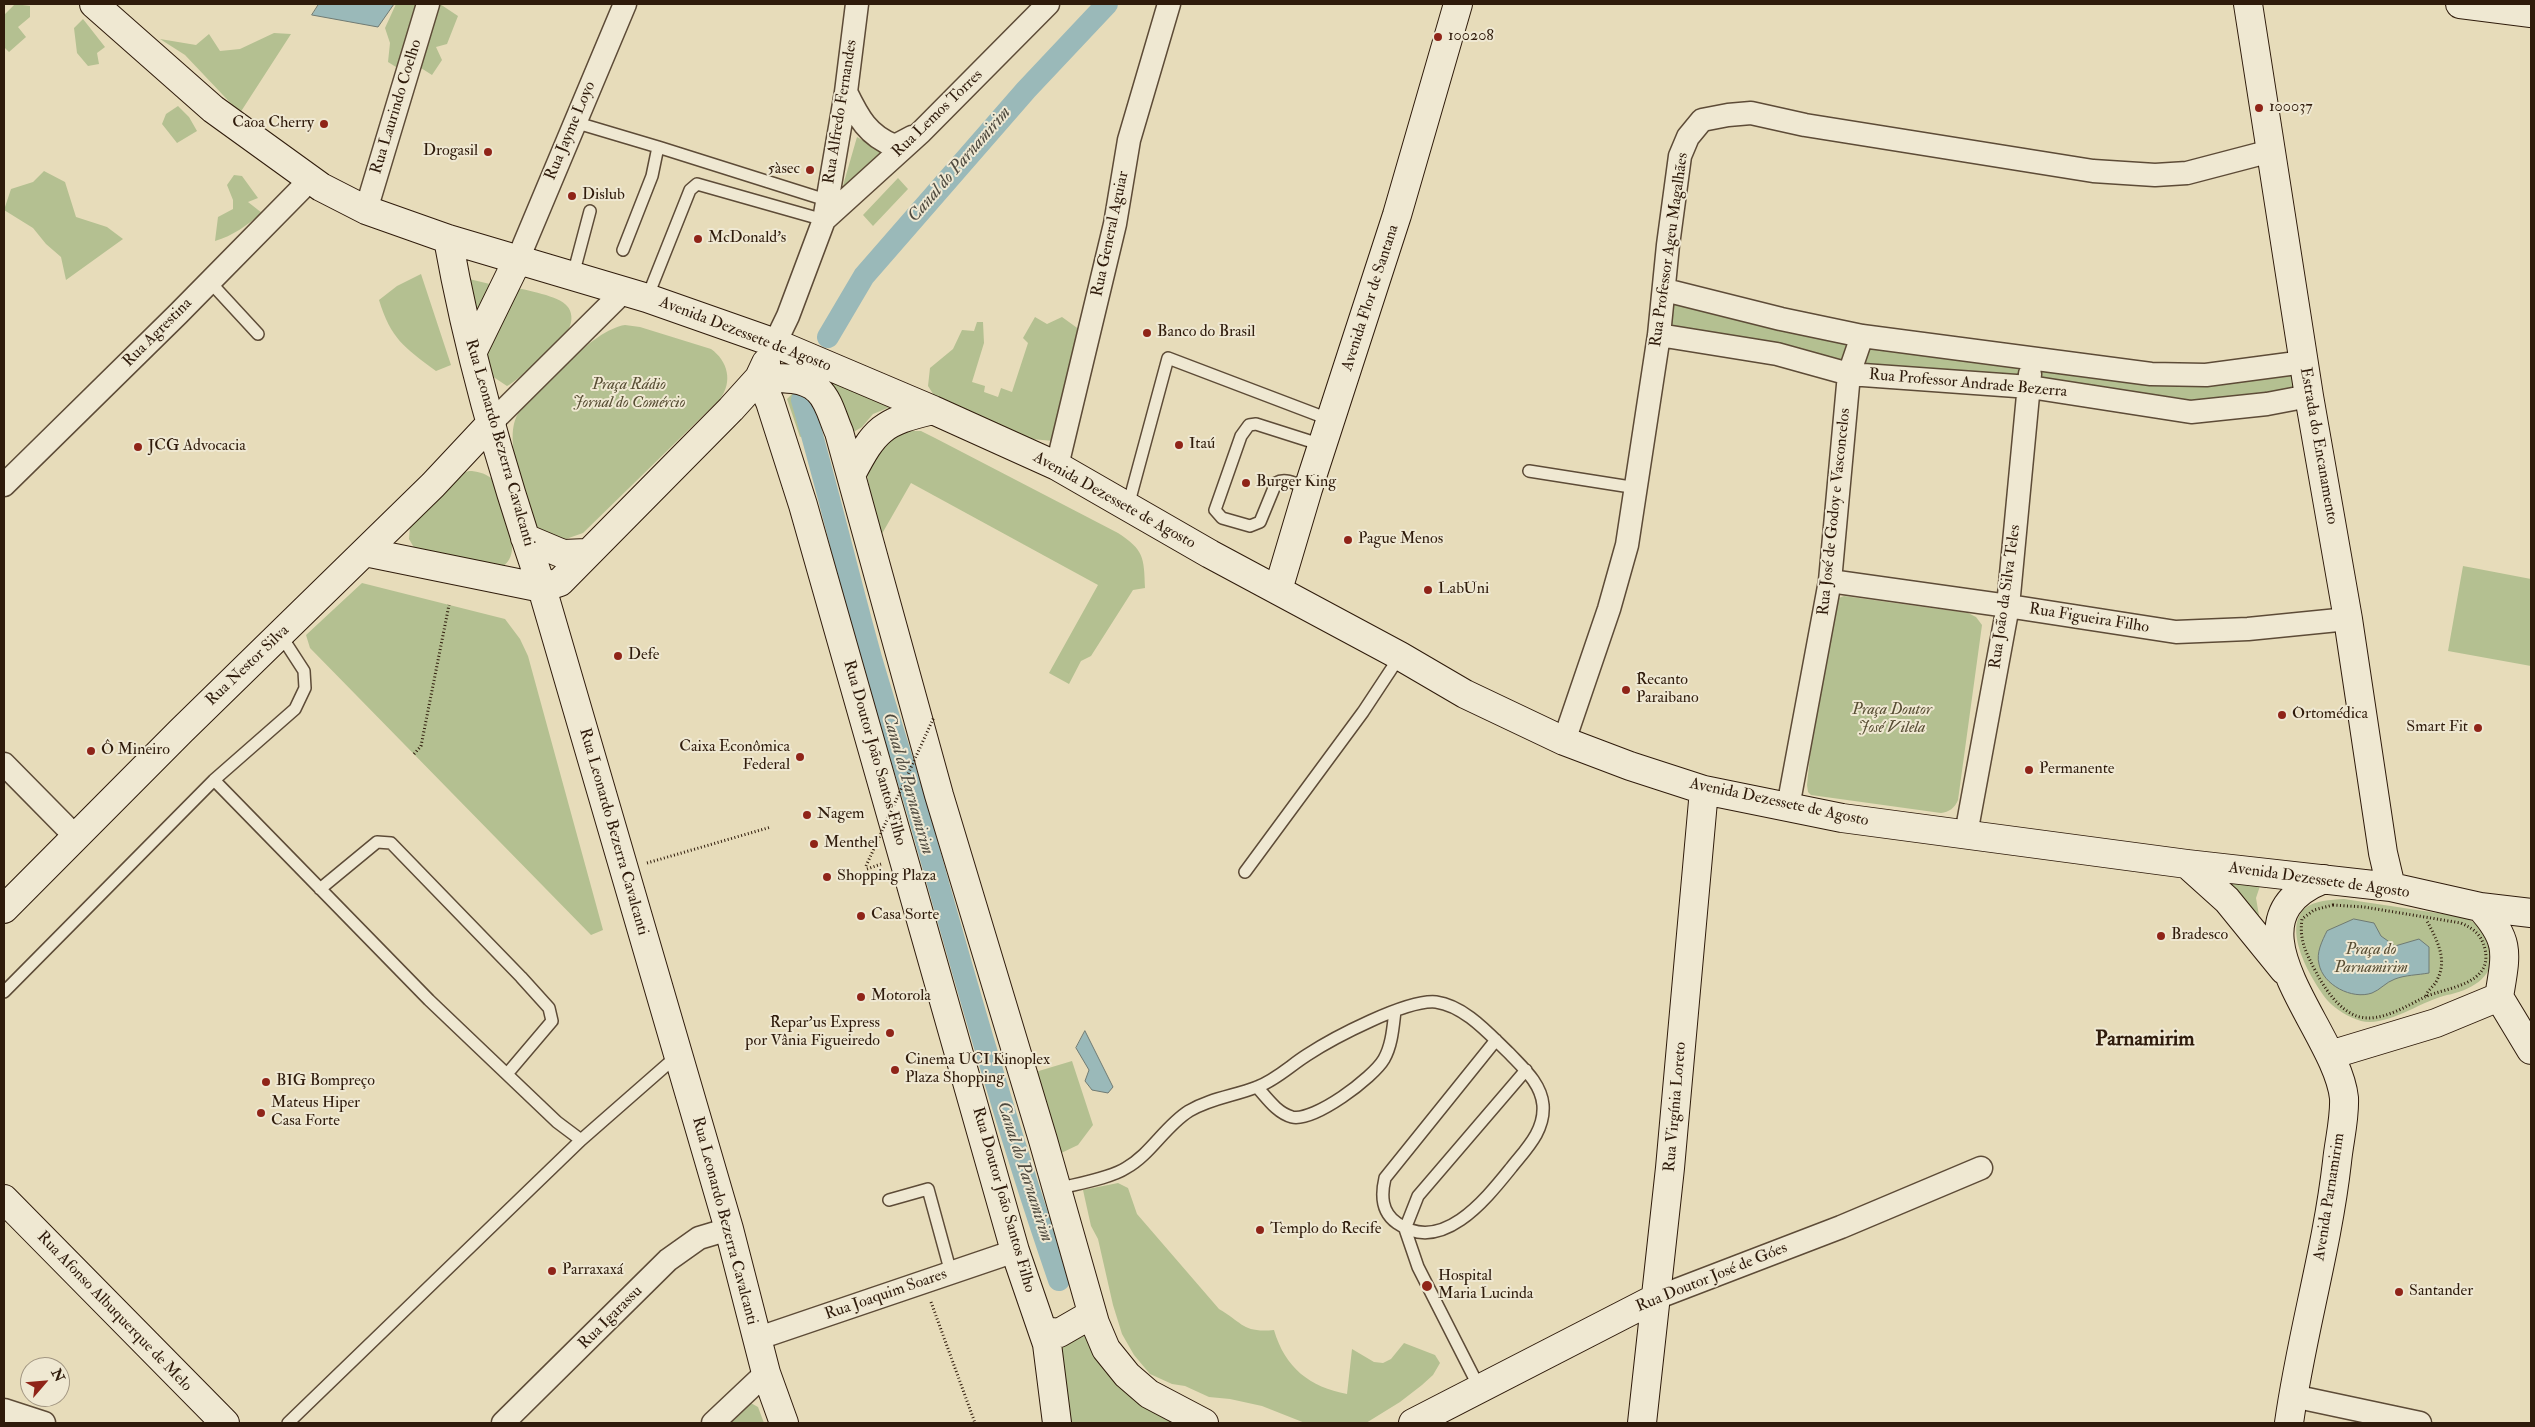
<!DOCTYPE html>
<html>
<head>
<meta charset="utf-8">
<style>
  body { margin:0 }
  #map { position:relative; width:2535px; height:1427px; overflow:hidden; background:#e7dcba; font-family:"IM FELL Double Pica",serif }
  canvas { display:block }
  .frame { position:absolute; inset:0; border:5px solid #2f1b0b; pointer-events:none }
  .north { position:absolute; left:20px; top:1357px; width:50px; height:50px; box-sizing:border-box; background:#efe8d2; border:1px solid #a29682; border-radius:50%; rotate:63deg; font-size:14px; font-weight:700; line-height:20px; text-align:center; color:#2f1b0b }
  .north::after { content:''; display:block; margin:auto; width:18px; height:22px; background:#8f2418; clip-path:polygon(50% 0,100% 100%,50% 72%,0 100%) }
</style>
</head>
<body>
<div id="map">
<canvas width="2535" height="1427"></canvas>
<div class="frame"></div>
<div class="north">N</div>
</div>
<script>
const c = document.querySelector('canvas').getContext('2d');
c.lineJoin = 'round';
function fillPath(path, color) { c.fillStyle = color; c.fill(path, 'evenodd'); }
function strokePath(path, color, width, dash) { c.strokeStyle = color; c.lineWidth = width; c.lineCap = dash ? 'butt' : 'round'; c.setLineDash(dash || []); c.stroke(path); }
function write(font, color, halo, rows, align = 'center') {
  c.font = font + ' "IM FELL Double Pica",serif'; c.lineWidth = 4; c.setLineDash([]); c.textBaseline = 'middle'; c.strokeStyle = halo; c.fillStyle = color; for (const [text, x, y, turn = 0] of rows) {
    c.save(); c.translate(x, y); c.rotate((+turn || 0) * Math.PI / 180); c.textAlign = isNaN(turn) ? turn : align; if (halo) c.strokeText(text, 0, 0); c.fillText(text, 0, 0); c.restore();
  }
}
fillPath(new Path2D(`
  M 15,4 L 30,6 L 30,17 L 18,27 L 26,37 L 9,52 L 4,47 L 4,15 Z
  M 396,4 L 440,4 L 458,16 L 447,44 L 436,47 L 442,60 L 432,75 L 421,68 L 412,77 L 388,62 L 390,43 L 385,28 Z
  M 83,19 L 105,47 L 97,53 L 99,64 L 88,66 L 77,53 L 74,28 Z
  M 274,33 L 291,34 L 240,113 L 185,55 L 160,39 L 196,45 L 209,34 L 220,51 L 240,49 Z
  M 178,106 L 189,117 L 197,131 L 177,143 L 162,124 L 166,114 Z
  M 857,137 L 883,152 L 840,196 Z
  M 44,171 L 65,182 L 76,217 L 107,227 L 123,239 L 66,280 L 61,257 L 46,244 L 33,228 L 4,210 L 11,189 L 33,182 Z
  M 234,175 L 242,176 L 258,198 L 248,202 L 262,213 C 247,225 233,236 215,241 L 218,217 L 233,209 L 233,200 L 227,185 Z
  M 898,178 L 908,189 L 873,226 L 863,215 Z
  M 421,274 L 451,365 L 436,371 C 404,347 391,339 379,300 L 397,286 Z
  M 465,278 L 498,286 L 478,324 Z
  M 513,287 C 525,290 560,296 567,306 C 572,311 573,321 569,328 C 563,338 518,381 507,386 L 492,376 L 480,352 Z
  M 1658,301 L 2151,374 L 2304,362 L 2309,396 L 2221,409 L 1849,374 L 1665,332 Z
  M 1035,317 L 1047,324 L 1062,317 L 1080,330 L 1054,441 L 1031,439 L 937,400 L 928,386 L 930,368 L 953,349 L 962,330 L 974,331 L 977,322 L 983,322 L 984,343 L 972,382 L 985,386 L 984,392 L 998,397 L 1001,388 L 1012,392 L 1028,343 L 1023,338 Z
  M 625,325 L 640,327 L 711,349 C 728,361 733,382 720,399 L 583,533 L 563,540 L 539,530 L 536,525 C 526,498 501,438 519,412 C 544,387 592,330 625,325 Z
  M 830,378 L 890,407 L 873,414 L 862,427 L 852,433 L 847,431 Z
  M 799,392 L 814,402 L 823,429 L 800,437 L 787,399 L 793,393 Z
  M 910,431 L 921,431 L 935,438 L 1118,533 C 1144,550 1144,557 1145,588 L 1133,590 L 1091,656 L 1081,661 L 1069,684 L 1049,673 L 1098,585 L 911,483 L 879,539 L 867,475 L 871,461 L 891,437 Z
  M 469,471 C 477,471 484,473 491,478 C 498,486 513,537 512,548 C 512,557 508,562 502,568 L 416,551 L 409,539 L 410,525 L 460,474 Z
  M 2463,566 L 2531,579 L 2531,666 L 2448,651 Z
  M 362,583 L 505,619 L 520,639 L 528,656 L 603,930 L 591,935 L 310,648 L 306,635 Z
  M 1844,596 L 1968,613 L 1976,617 L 1982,625 L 1958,800 C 1955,808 1949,812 1941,813 L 1811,795 L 1808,792 L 1807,785 L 1812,736 L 1836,599 Z
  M 2206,872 L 2260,886 L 2256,898 L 2262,933 Z
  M 2344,899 L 2464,917 C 2481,926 2490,932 2492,953 C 2494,978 2469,991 2447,995 C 2421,1001 2388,1027 2361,1021 C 2350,1018 2335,1009 2328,1001 C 2312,981 2282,931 2304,909 C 2315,900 2330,900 2344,899 Z
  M 1072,1061 L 1093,1125 L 1078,1145 L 1057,1155 L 1032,1073 Z
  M 1118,1183 L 1128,1188 L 1137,1214 L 1219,1309 C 1243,1323 1243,1333 1274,1330 C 1285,1368 1310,1387 1347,1394 L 1352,1349 L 1374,1362 L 1383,1363 L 1391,1359 L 1404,1343 L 1435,1355 L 1440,1363 L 1433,1375 L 1422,1385 L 1400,1402 L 1366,1423 L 1305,1423 L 1262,1406 L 1230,1399 L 1209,1397 L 1185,1386 L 1172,1384 L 1150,1374 L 1134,1355 L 1122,1334 L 1113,1305 L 1098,1239 L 1091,1226 L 1083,1190 Z
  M 1095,1323 L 1106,1349 L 1204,1423 L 1057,1423 L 1049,1344 Z
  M 749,1402 L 758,1407 L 764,1423 L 722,1423 Z`), '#b4c091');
const water = new Path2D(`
  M 319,4 L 394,4 L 378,27 L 312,15 Z
  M 2354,919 L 2374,923 L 2381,936 L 2395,946 L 2419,939 L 2429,947 L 2429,973 C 2418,975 2405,975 2395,979 C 2386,982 2380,990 2372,993 C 2352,1000 2323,985 2319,964 C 2316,953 2322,941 2327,931 Z
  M 1085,1031 L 1113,1087 L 1108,1093 L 1092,1090 L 1085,1081 L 1089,1070 L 1076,1048 Z`);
fillPath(water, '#9ab9b9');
strokePath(water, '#6f7a73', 1);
strokePath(new Path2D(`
  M 828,337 L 864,276 L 1026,90 L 1107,4
  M 802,400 C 827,485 847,572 871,658 C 886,710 903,761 918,812 C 962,969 1006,1126 1059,1280`), '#9ab9b9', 22);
const lane = new Path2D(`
  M 574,122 L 658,147 L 652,176 L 623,250
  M 658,147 L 826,200
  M 573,275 L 590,211
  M 210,282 L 258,334
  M 647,298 L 690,190 L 697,184 L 824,220
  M 1529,471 L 1637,488
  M 1308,489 C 1298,485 1286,477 1276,483 L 1260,522 L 1250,526 L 1222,518 L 1215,510 L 1241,436 L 1249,425 L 1256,424 L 1322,445
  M 1128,506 L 1168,358 L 1331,420
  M 280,634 L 304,671 L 305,688 L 295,709 L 214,780 L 429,1000 L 557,1122 L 581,1140
  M 1245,872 L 1363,712 L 1400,656
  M 320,889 L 377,842 L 391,843 L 521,977 L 549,1008 L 552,1021 L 507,1074
  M 4,992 L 214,780
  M 1257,1087 C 1267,1098 1277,1113 1292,1117 C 1314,1122 1373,1078 1384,1059 C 1392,1045 1393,1027 1395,1011
  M 1057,1189 C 1076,1184 1111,1178 1126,1168 C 1151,1154 1165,1126 1189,1111 C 1211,1098 1234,1096 1257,1087 C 1276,1080 1291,1065 1307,1055 C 1333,1038 1407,999 1436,1002 C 1465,1006 1489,1034 1509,1053 C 1523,1068 1541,1083 1543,1105 C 1545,1131 1526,1149 1511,1168 C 1486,1199 1442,1255 1397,1223 C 1381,1212 1381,1195 1385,1178 L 1496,1040
  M 889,1200 L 928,1189 L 951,1273
  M 1480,1389 L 1418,1267 L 1405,1229 L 1418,1196 L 1526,1070
  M 288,1423 L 581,1140 L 678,1055`);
const street = new Path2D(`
  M 846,92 C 858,117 868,136 895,146 L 912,137
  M 366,210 L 428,4
  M 824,220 L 921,132 L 1048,4
  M 518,259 L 625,4
  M 1665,290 L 1781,319 L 1862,336 L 2151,374 L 2206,375 L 2304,362
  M 1659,335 L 1777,354 L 1849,374 L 2030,387 L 2191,412 L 2267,404 L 2309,396
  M 775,343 L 788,316 L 824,220 L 846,92 L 857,4
  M 492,422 L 624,291
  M 1057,466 L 1115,224 L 1129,140 L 1169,4
  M 4,485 L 178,314 L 310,180
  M 1830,581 L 2008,606 L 2176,632 L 2248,629 L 2348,619
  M 1564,741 L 1609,609 L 1627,545 L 1659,335 L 1668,245 L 1680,156 L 1688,137 L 1702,120 L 1728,115 L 1751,113 L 1805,125 L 2093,171 L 2155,175 L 2187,173 L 2271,151
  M 4,764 L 76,837
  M 1788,807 L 1830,581 L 1849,374 L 1862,336
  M 1966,834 L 2008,606 L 2030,374
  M 1656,1298 L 1841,1227 L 1981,1168
  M 756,1339 L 1015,1251
  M 2293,1396 L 2420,1423
  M 4,1410 L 44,1423
  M 503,1423 L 668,1260 L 699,1238 L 729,1229
  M 713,1423 L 766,1373`);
const secondary = new Path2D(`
  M 94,4 L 213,109 L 321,187 L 366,210 L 448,239 L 647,298 L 775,343 L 933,410 L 1057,466 L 1210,554 L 1400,656 L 1465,694 L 1564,741 L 1630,766 L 1704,790 L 1842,818 L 2187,864 L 2391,887 L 2480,907 L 2531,913
  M 2248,4 L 2309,396 L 2348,619 L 2383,853 L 2391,887
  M 2460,4 L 2531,13
  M 448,239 C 469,357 503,474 542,588 L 729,1229 L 766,1373 L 784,1423
  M 473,351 L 518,259
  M 759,378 C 777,378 804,376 818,390 C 829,400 833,419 839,432 L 939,795 L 1043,1140 L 1095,1323 L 1106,1349 L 1127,1375 L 1149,1394 L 1204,1423
  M 759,378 L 770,402 L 803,505 L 1015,1251 L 1047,1344 L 1057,1423
  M 851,475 C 875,429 882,422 933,410
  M 525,538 L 563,554 L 587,553
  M 365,552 L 542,588 L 560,582 L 731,409 L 759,378 L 766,363
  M 1278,590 L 1308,489 L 1397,215 L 1458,4
  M 2187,864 L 2227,900 L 2284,970
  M 2480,907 C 2511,941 2506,954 2499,997 L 2531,1050
  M 4,909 L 181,731 L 433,485 L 492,422
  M 2330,1055 L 2436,1023 L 2499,997
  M 4,1199 L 225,1423
  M 1043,1331 L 1059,1333 L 1092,1314
  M 1413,1423 L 1656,1298
  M 1642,1423 L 1670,1168 L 1704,790
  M 2289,1423 C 2301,1336 2327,1250 2337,1162 C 2339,1141 2345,1119 2344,1098 C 2337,1029 2216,922 2324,879`);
strokePath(lane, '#5d4b37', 14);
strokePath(street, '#5d4b37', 25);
strokePath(secondary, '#2f1b0b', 30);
strokePath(new Path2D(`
  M 414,754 L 421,746 L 449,605
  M 647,863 L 771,827
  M 867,869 L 881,864
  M 2333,905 L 2364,907 L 2461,923 C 2474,929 2481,934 2485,949 C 2493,985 2447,987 2425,997 C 2406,1006 2382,1022 2360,1017 C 2340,1012 2325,989 2316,972 C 2306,953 2299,940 2302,919 L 2314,910 Z
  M 2426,996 C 2428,989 2434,987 2437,980 C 2448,960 2437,940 2427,921
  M 931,1302 L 975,1423`), '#2f1b0b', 3, [1, 2.5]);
strokePath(lane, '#efe8d2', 11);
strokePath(street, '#efe8d2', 22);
strokePath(secondary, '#efe8d2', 28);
strokePath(new Path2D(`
  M 866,866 L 934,717`), '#2f1b0b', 3, [1, 2.5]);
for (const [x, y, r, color] of [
  [1438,37,5,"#8f2418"],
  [2259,108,5,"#8f2418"],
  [324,124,5,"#8f2418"],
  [488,152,5,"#8f2418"],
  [810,170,5,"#8f2418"],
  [572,196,5,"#8f2418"],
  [698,239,5,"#8f2418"],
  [1147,333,5,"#8f2418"],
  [1179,445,5,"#8f2418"],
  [138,447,5,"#8f2418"],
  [1246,483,5,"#8f2418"],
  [1348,540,5,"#8f2418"],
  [1428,590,5,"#8f2418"],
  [618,656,5,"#8f2418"],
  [1626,690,5,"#8f2418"],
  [2282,715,5,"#8f2418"],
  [2478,728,5,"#8f2418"],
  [91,751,5,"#8f2418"],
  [800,757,5,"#8f2418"],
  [2029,770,5,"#8f2418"],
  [807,815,5,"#8f2418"],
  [814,844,5,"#8f2418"],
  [827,877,5,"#8f2418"],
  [861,916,5,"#8f2418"],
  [2161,936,5,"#8f2418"],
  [861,997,5,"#8f2418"],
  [890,1033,5,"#8f2418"],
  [895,1070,5,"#8f2418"],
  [266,1082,5,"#8f2418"],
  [261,1113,5,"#8f2418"],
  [1260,1230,5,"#8f2418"],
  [552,1271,5,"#8f2418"],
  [1427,1286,6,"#8f2418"],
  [2399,1292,5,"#8f2418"]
]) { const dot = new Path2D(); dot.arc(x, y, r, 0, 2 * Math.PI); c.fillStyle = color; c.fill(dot); strokePath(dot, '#efe8d2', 2); }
write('16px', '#2f1b0b', '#efe8d2', [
  ["100208",1448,37],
  ["100037",2269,108],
  ["Caoa Cherry",314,124,"right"],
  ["Drogasil",478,152,"right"],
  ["5àsec",800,170,"right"],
  ["Dislub",582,196],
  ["McDonald's",708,239],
  ["Banco do Brasil",1157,333],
  ["Itaú",1189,445],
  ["JCG Advocacia",148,447],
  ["Burger King",1256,483],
  ["Pague Menos",1358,540],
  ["LabUni",1438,590],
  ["Defe",628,656],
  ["Recanto",1636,681],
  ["Paraibano",1636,699],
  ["Ortomédica",2292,715],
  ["Smart Fit",2468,728,"right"],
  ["Caixa Econômica",790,748,"right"],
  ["Federal",790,766,"right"],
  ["Ô Mineiro",101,751],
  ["Permanente",2039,770],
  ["Nagem",817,815],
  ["Menthel",824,844],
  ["Shopping Plaza",837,877],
  ["Casa Sorte",871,916],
  ["Bradesco",2171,936],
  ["Motorola",871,997],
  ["Repar'us Express",880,1024,"right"],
  ["por Vânia Figueiredo",880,1042,"right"],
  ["Cinema UCI Kinoplex",905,1061],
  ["Plaza Shopping",905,1079],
  ["BIG Bompreço",276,1082],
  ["Mateus Hiper",271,1104],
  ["Casa Forte",271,1122],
  ["Templo do Recife",1270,1230],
  ["Parraxaxá",562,1271],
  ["Hospital",1438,1277],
  ["Maria Lucinda",1438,1295],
  ["Santander",2409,1292]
], 'left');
write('16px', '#2f1b0b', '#efe8d2', [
  ["Rua Laurindo Coelho",397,107,-73],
  ["Rua Alfredo Fernandes",841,112,-81],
  ["Rua Lemos Torres",938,114,-44],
  ["Rua Jayme Loyo",571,131,-67],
  ["Rua General Aguiar",1111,234,-78],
  ["Rua Professor Ageu Magalhães",1670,250,-82],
  ["Avenida Flor de Santana",1371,298,-72],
  ["Rua Agrestina",158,333,-45],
  ["Avenida Dezessete de Agosto",745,335,21],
  ["Rua Professor Andrade Bezerra",1968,384,5],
  ["Rua Leonardo Bezerra Cavalcanti",499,443,74],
  ["Estrada do Encanamento",2318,446,80],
  ["Avenida Dezessete de Agosto",1114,501,29],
  ["Rua José de Godoy e Vasconcelos",1835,512,-84],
  ["Rua João da Silva Teles",2006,597,-82],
  ["Rua Figueira Filho",2089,619,9],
  ["Rua Nestor Silva",248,666,-44],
  ["Rua Doutor João Santos Filho",874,753,74],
  ["Avenida Dezessete de Agosto",1779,803,12],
  ["Rua Leonardo Bezerra Cavalcanti",613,832,74],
  ["Avenida Dezessete de Agosto",2319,881,8],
  ["Rua Virgínia Loreto",1676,1107,-85],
  ["Avenida Parnamirim",2330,1197,-81],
  ["Rua Doutor João Santos Filho",1003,1200,74],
  ["Rua Leonardo Bezerra Cavalcanti",724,1221,75],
  ["Rua Doutor José de Góes",1712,1278,-22],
  ["Rua Joaquim Soares",886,1295,-19],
  ["Rua Afonso Albuquerque de Melo",114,1312,46],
  ["Rua Igarassu",611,1318,-45]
]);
write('italic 16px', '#574d33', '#efe8d2', [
  ["Praça Rádio",629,386],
  ["Jornal do Comércio",629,404],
  ["Praça Doutor",1892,711],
  ["José Vilela",1892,729],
  ["Praça do",2371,951],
  ["Parnamirim",2371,969]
]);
write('italic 18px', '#4f4a3f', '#efe8d2', [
  ["Canal do Parnamirim",960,165,-49],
  ["Canal do Parnamirim",907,784,74],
  ["Canal do Parnamirim",1024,1172,72]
]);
write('bold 21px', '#2f1b0b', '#efe8d2', [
  ["Parnamirim",2145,1040]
]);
</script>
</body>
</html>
